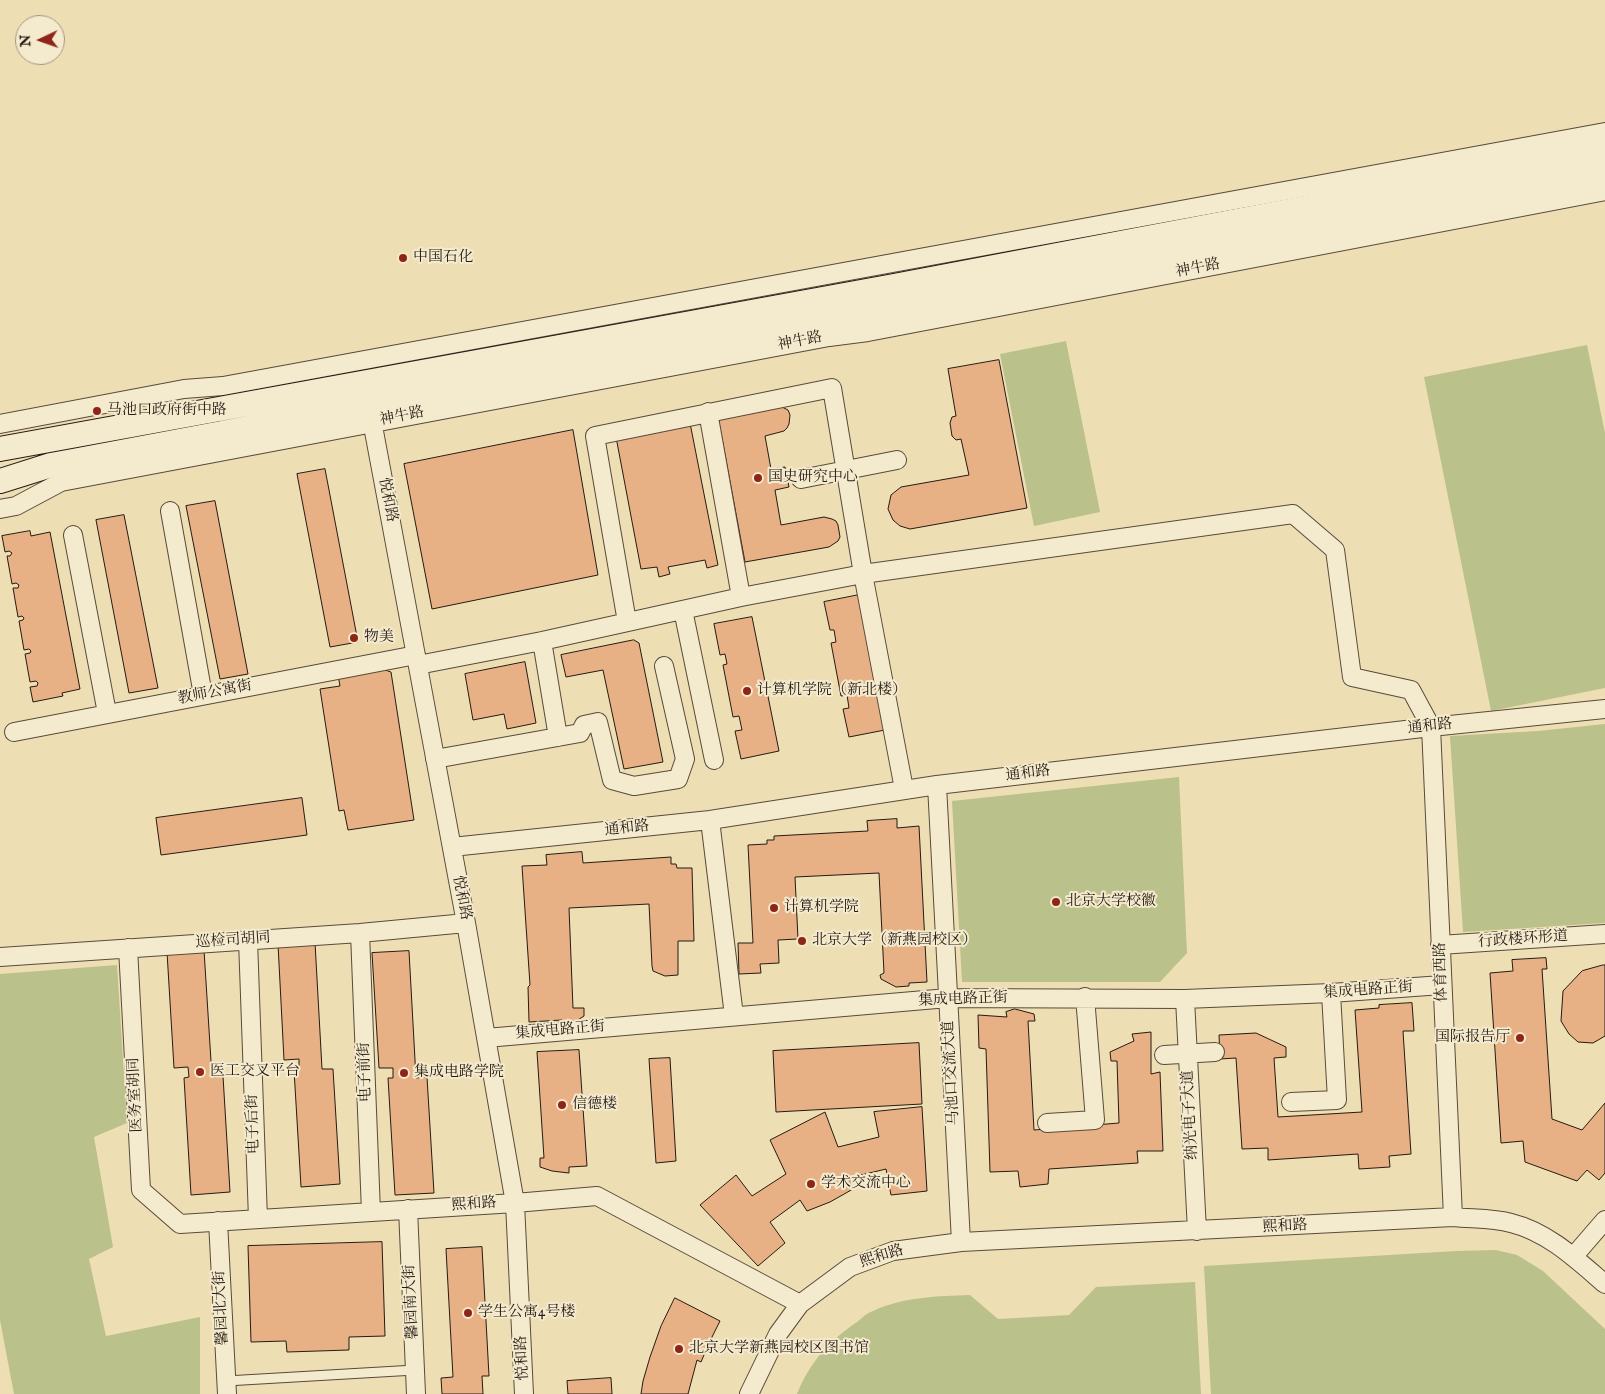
<!DOCTYPE html>
<html>
<head>
<meta charset="utf-8">
<style>
  body { margin:0 }
  #map { position:relative; width:1605px; height:1394px; overflow:hidden; background:#eedeb3; font-family:"IM FELL English",serif }
  canvas { display:block }
  .north { position:absolute; left:15px; top:15px; width:50px; height:50px; box-sizing:border-box; background:#f4eace; border:1px solid #a29783; border-radius:50%; rotate:267deg; font-size:14px; font-weight:700; line-height:20px; text-align:center; color:#261a13 }
  .north::after { content:''; display:block; margin:auto; width:18px; height:22px; background:#8f2418; clip-path:polygon(50% 0,100% 100%,50% 72%,0 100%) }
</style>
</head>
<body>
<div id="map">
<canvas width="1605" height="1394"></canvas>
<div class="north">N</div>
</div>
<script>
const c = document.querySelector('canvas').getContext('2d');
c.lineJoin = 'round';
function fillPath(path, color) { c.fillStyle = color; c.fill(path, 'evenodd'); }
function strokePath(path, color, width, dash) { c.strokeStyle = color; c.lineWidth = width; c.lineCap = dash ? 'butt' : 'round'; c.setLineDash(dash || []); c.stroke(path); }
function write(font, color, halo, rows, align = 'center') {
  c.font = font + ' "IM FELL English","Noto Serif SC",serif'; c.lineWidth = 4; c.setLineDash([]); c.textBaseline = 'middle'; c.strokeStyle = halo; c.fillStyle = color; for (const [text, x, y, turn = 0] of rows) {
    c.save(); c.translate(x, y); c.rotate((+turn || 0) * Math.PI / 180); c.textAlign = isNaN(turn) ? turn : align; if (halo) c.strokeText(text, 0, 0); c.fillText(text, 0, 0); c.restore();
  }
}
fillPath(new Path2D(`
  M 1066,341 L 1100,512 L 1034,526 L 1000,354 Z
  M 1587,345 L 1605,433 L 1605,688 L 1491,711 L 1424,377 Z
  M 1605,724 L 1605,923 L 1463,932 L 1450,736 L 1538,731 Z
  M 1179,777 L 1187,953 L 1160,982 L 962,982 L 952,801 Z
  M 117,965 L 127,1123 L 94,1137 L 113,1247 L 89,1259 L 106,1336 L 200,1317 L 200,1394 L 14,1394 L 0,1320 L 0,974 Z
  M 1496,1250 L 1517,1255 L 1543,1271 L 1605,1329 L 1605,1394 L 1211,1394 L 1204,1266 L 1456,1251 Z
  M 1195,1282 L 1201,1394 L 797,1394 C 810,1362 829,1341 857,1322 C 862,1318 867,1313 873,1311 C 903,1297 938,1296 970,1295 L 998,1319 L 1069,1315 L 1096,1287 Z`), '#bbc18b');
const building = new Path2D(`
  M 999,360 L 1027,508 L 910,529 L 900,526 L 893,520 L 888,509 L 891,495 L 901,487 L 969,475 L 961,439 L 956,440 L 952,436 L 950,423 L 952,417 L 956,416 L 948,369 Z
  M 782,407 L 788,410 L 790,415 L 789,424 L 787,428 L 784,431 L 765,436 L 771,469 L 785,467 L 789,487 L 775,490 L 781,525 L 824,517 L 832,519 L 836,521 L 838,525 L 840,537 L 838,541 L 829,547 L 745,562 L 718,417 Z
  M 690,423 L 718,565 L 707,568 L 705,560 L 668,567 L 670,574 L 659,577 L 657,567 L 641,569 L 616,437 Z
  M 573,430 L 598,575 L 432,609 L 404,464 Z
  M 325,469 L 358,642 L 330,647 L 297,474 Z
  M 215,501 L 248,674 L 220,679 L 186,506 Z
  M 124,515 L 158,688 L 129,693 L 96,520 Z
  M 30,531 L 31,536 L 50,532 L 80,689 L 62,693 L 63,696 L 33,702 L 30,687 L 37,686 L 38,683 L 36,681 L 30,682 L 25,654 L 30,653 L 31,651 L 29,649 L 24,650 L 19,621 L 23,620 L 24,618 L 22,616 L 18,617 L 13,588 L 18,588 L 19,585 L 16,583 L 12,584 L 7,556 L 10,556 L 12,553 L 9,551 L 5,552 L 2,536 Z
  M 864,594 L 890,729 L 849,737 L 843,709 L 849,708 L 847,695 L 841,696 L 831,643 L 836,642 L 834,630 L 830,630 L 824,602 Z
  M 752,617 L 779,751 L 741,759 L 735,731 L 742,730 L 739,716 L 733,717 L 723,665 L 727,664 L 725,654 L 720,655 L 714,624 Z
  M 634,640 L 639,643 L 663,762 L 624,769 L 603,670 L 566,677 L 561,655 Z
  M 525,662 L 536,723 L 507,729 L 504,714 L 473,720 L 465,674 Z
  M 379,668 L 391,672 L 414,820 L 348,830 L 344,810 L 339,811 L 320,689 L 340,686 L 338,675 Z
  M 302,798 L 307,835 L 161,855 L 156,818 Z
  M 897,819 L 897,828 L 919,826 L 927,982 L 909,983 L 909,986 L 896,987 L 881,979 L 880,975 L 884,973 L 879,873 L 795,877 L 798,939 L 778,940 L 779,963 L 760,964 L 761,973 L 739,974 L 738,943 L 753,943 L 748,845 L 767,844 L 767,840 L 774,840 L 774,836 L 868,831 L 867,821 Z
  M 582,852 L 583,863 L 671,857 L 671,864 L 676,864 L 677,868 L 692,868 L 694,941 L 678,941 L 678,975 L 665,976 L 653,971 L 652,966 L 649,904 L 569,908 L 573,1008 L 584,1008 L 584,1016 L 575,1022 L 562,1022 L 562,1020 L 529,1022 L 528,987 L 530,985 L 522,866 L 547,865 L 546,855 Z
  M 315,942 L 322,1069 L 333,1069 L 340,1184 L 301,1187 L 294,1070 L 299,1069 L 299,1059 L 284,1060 L 278,944 Z
  M 204,950 L 212,1077 L 223,1076 L 230,1192 L 191,1195 L 184,1078 L 189,1077 L 188,1067 L 174,1068 L 167,952 Z
  M 409,951 L 416,1078 L 427,1077 L 434,1193 L 395,1195 L 388,1078 L 393,1078 L 393,1068 L 379,1068 L 372,953 Z
  M 1546,958 L 1547,969 L 1542,969 L 1552,1119 L 1582,1130 L 1605,1103 L 1605,1173 L 1599,1180 L 1587,1170 L 1577,1181 L 1525,1162 L 1523,1141 L 1501,1143 L 1490,973 L 1513,971 L 1512,960 Z
  M 1603,965 L 1605,965 L 1605,1036 L 1593,1043 L 1578,1042 L 1569,1034 L 1561,1021 L 1563,991 L 1582,971 Z
  M 1412,1003 L 1414,1031 L 1403,1031 L 1411,1154 L 1389,1156 L 1390,1167 L 1359,1169 L 1358,1154 L 1268,1160 L 1268,1148 L 1242,1149 L 1236,1058 L 1220,1059 L 1219,1035 L 1256,1033 L 1286,1047 L 1286,1057 L 1274,1058 L 1278,1117 L 1362,1112 L 1355,1010 L 1379,1008 L 1379,1005 Z
  M 1015,1009 L 1034,1014 L 1035,1021 L 1028,1021 L 1034,1130 L 1119,1123 L 1117,1061 L 1111,1061 L 1110,1052 L 1134,1041 L 1132,1034 L 1151,1032 L 1151,1074 L 1160,1072 L 1163,1151 L 1137,1151 L 1138,1163 L 1049,1169 L 1048,1184 L 1020,1187 L 1018,1171 L 990,1172 L 986,1049 L 979,1048 L 978,1015 L 1007,1017 L 1006,1012 Z
  M 919,1043 L 922,1104 L 776,1112 L 773,1051 Z
  M 579,1050 L 587,1166 L 569,1167 L 569,1173 L 552,1171 L 540,1167 L 540,1158 L 544,1158 L 537,1052 Z
  M 670,1058 L 676,1161 L 656,1163 L 649,1059 Z
  M 922,1107 L 927,1191 L 891,1195 L 886,1169 L 849,1178 L 853,1189 L 830,1202 L 807,1211 L 800,1200 L 770,1222 L 785,1243 L 758,1266 L 700,1205 L 736,1175 L 752,1196 L 786,1174 L 770,1140 L 825,1112 L 838,1147 L 879,1137 L 874,1112 Z
  M 382,1242 L 385,1336 L 349,1337 L 349,1350 L 287,1352 L 286,1341 L 251,1342 L 248,1246 Z
  M 482,1247 L 489,1376 L 482,1376 L 483,1394 L 442,1394 L 441,1378 L 453,1377 L 446,1249 Z
  M 675,1298 L 720,1321 L 710,1341 L 701,1362 L 697,1360 L 688,1394 L 641,1394 L 643,1381 L 650,1357 L 661,1326 Z
  M 611,1378 L 612,1394 L 568,1394 L 567,1381 Z`);
fillPath(building, '#e7b085');
strokePath(building, '#261a13', 1);
const service = new Path2D(`
  M 226,1381 L 415,1370`);
const minor = new Path2D(`
  M 370,410 L 466,923 L 515,1203 L 524,1394
  M 708,412 L 741,597
  M 0,424 L 184,389 L 223,386 L 1605,132
  M 801,479 L 897,460
  M 0,509 L 16,506 L 61,482 L 829,337 L 868,332 L 1605,191
  M 170,511 L 203,695
  M 73,535 L 107,713
  M 683,610 L 714,760
  M 627,622 L 595,436 L 832,388 L 863,574 L 904,789
  M 542,641 L 558,737
  M 418,665 L 542,641 L 741,597 L 863,574 L 1293,514 L 1335,550 L 1352,677 L 1411,690 L 1431,727 L 1453,1217
  M 14,732 L 416,655
  M 435,759 L 580,733 L 584,725 L 598,722 L 612,780 L 634,786 L 678,779 L 685,759 L 664,666
  M 937,785 L 961,1242
  M 710,820 L 734,1016
  M 452,847 L 710,820 L 937,785 L 1431,727 L 1605,709
  M 360,933 L 371,1212
  M 248,940 L 258,1219
  M 1440,945 L 1605,934
  M 128,948 L 141,1190 L 180,1224 L 515,1203 L 597,1196 L 800,1304 L 850,1267 L 893,1251 L 961,1242 L 1453,1217 C 1472,1219 1493,1218 1511,1223 C 1548,1232 1577,1260 1605,1284
  M 0,957 L 360,933 L 466,923
  M 1185,999 L 1197,1231
  M 486,1038 L 948,998 L 1185,999 L 1331,993 L 1442,985
  M 1164,1055 L 1215,1052
  M 1291,1102 L 1337,1100 L 1331,993
  M 1047,1123 L 1095,1120 L 1085,997
  M 408,1209 L 416,1394
  M 218,1221 L 227,1394
  M 1573,1257 L 1605,1220
  M 749,1394 L 778,1334 L 800,1304`);
const secondary = new Path2D(`
  M 0,449 L 894,286 L 1605,151
  M 0,481 L 51,465 L 73,461 L 1605,173`);
strokePath(service, '#584b3b', 11);
strokePath(minor, '#584b3b', 20);
strokePath(secondary, '#261a13', 26);
strokePath(service, '#f4eace', 9);
strokePath(minor, '#f4eace', 18);
strokePath(secondary, '#f4eace', 24);
for (const [x, y, r, color] of [
  [403,258,5,"#8f2418"],
  [97,411,5,"#8f2418"],
  [758,478,5,"#8f2418"],
  [354,638,5,"#8f2418"],
  [747,691,5,"#8f2418"],
  [1056,902,5,"#8f2418"],
  [774,908,5,"#8f2418"],
  [802,941,5,"#8f2418"],
  [1520,1038,5,"#8f2418"],
  [200,1072,5,"#8f2418"],
  [404,1073,5,"#8f2418"],
  [562,1105,5,"#8f2418"],
  [811,1184,5,"#8f2418"],
  [468,1313,5,"#8f2418"],
  [679,1349,5,"#8f2418"]
]) { const dot = new Path2D(); dot.arc(x, y, r, 0, 2 * Math.PI); c.fillStyle = color; c.fill(dot); strokePath(dot, '#f4eace', 2); }
write('15px', '#261a13', '#f4eace', [
  ["中国石化",413,258],
  ["马池口政府街中路",107,411],
  ["国史研究中心",768,478],
  ["物美",364,638],
  ["计算机学院（新北楼）",757,691],
  ["北京大学校徽",1066,902],
  ["计算机学院",784,908],
  ["北京大学（新燕园校区）",812,941],
  ["国际报告厅",1510,1038,"right"],
  ["医工交叉平台",210,1072],
  ["集成电路学院",414,1073],
  ["信德楼",572,1105],
  ["学术交流中心",821,1184],
  ["学生公寓4号楼",478,1313],
  ["北京大学新燕园校区图书馆",689,1349]
], 'left');
write('15px', '#261a13', '#f4eace', [
  ["神牛路",1198,269,-11],
  ["神牛路",800,342,-11],
  ["神牛路",402,417,-11],
  ["悦和路",387,500,79],
  ["教师公寓街",215,693,-11],
  ["通和路",1430,727,-6],
  ["通和路",1028,774,-7],
  ["通和路",627,829,-6],
  ["悦和路",461,898,79],
  ["行政楼环形道",1523,940,-4],
  ["巡检司胡同",233,941,-4],
  ["体育西路",1442,972,-92],
  ["集成电路正街",1368,991,-4],
  ["集成电路正街",963,1000,-2],
  ["集成电路正街",560,1031,-5],
  ["电子前街",366,1072,-92],
  ["马池口交流大道",952,1073,-93],
  ["医务室胡同",136,1095,-93],
  ["纳光电子大道",1191,1115,-93],
  ["电子后街",254,1124,-92],
  ["熙和路",474,1205,-4],
  ["熙和路",1285,1227,-3],
  ["熙和路",882,1257,-17],
  ["馨园南大街",412,1302,-93],
  ["馨园北大街",222,1308,-93],
  ["悦和路",523,1358,-93]
]);
</script>
</body>
</html>
